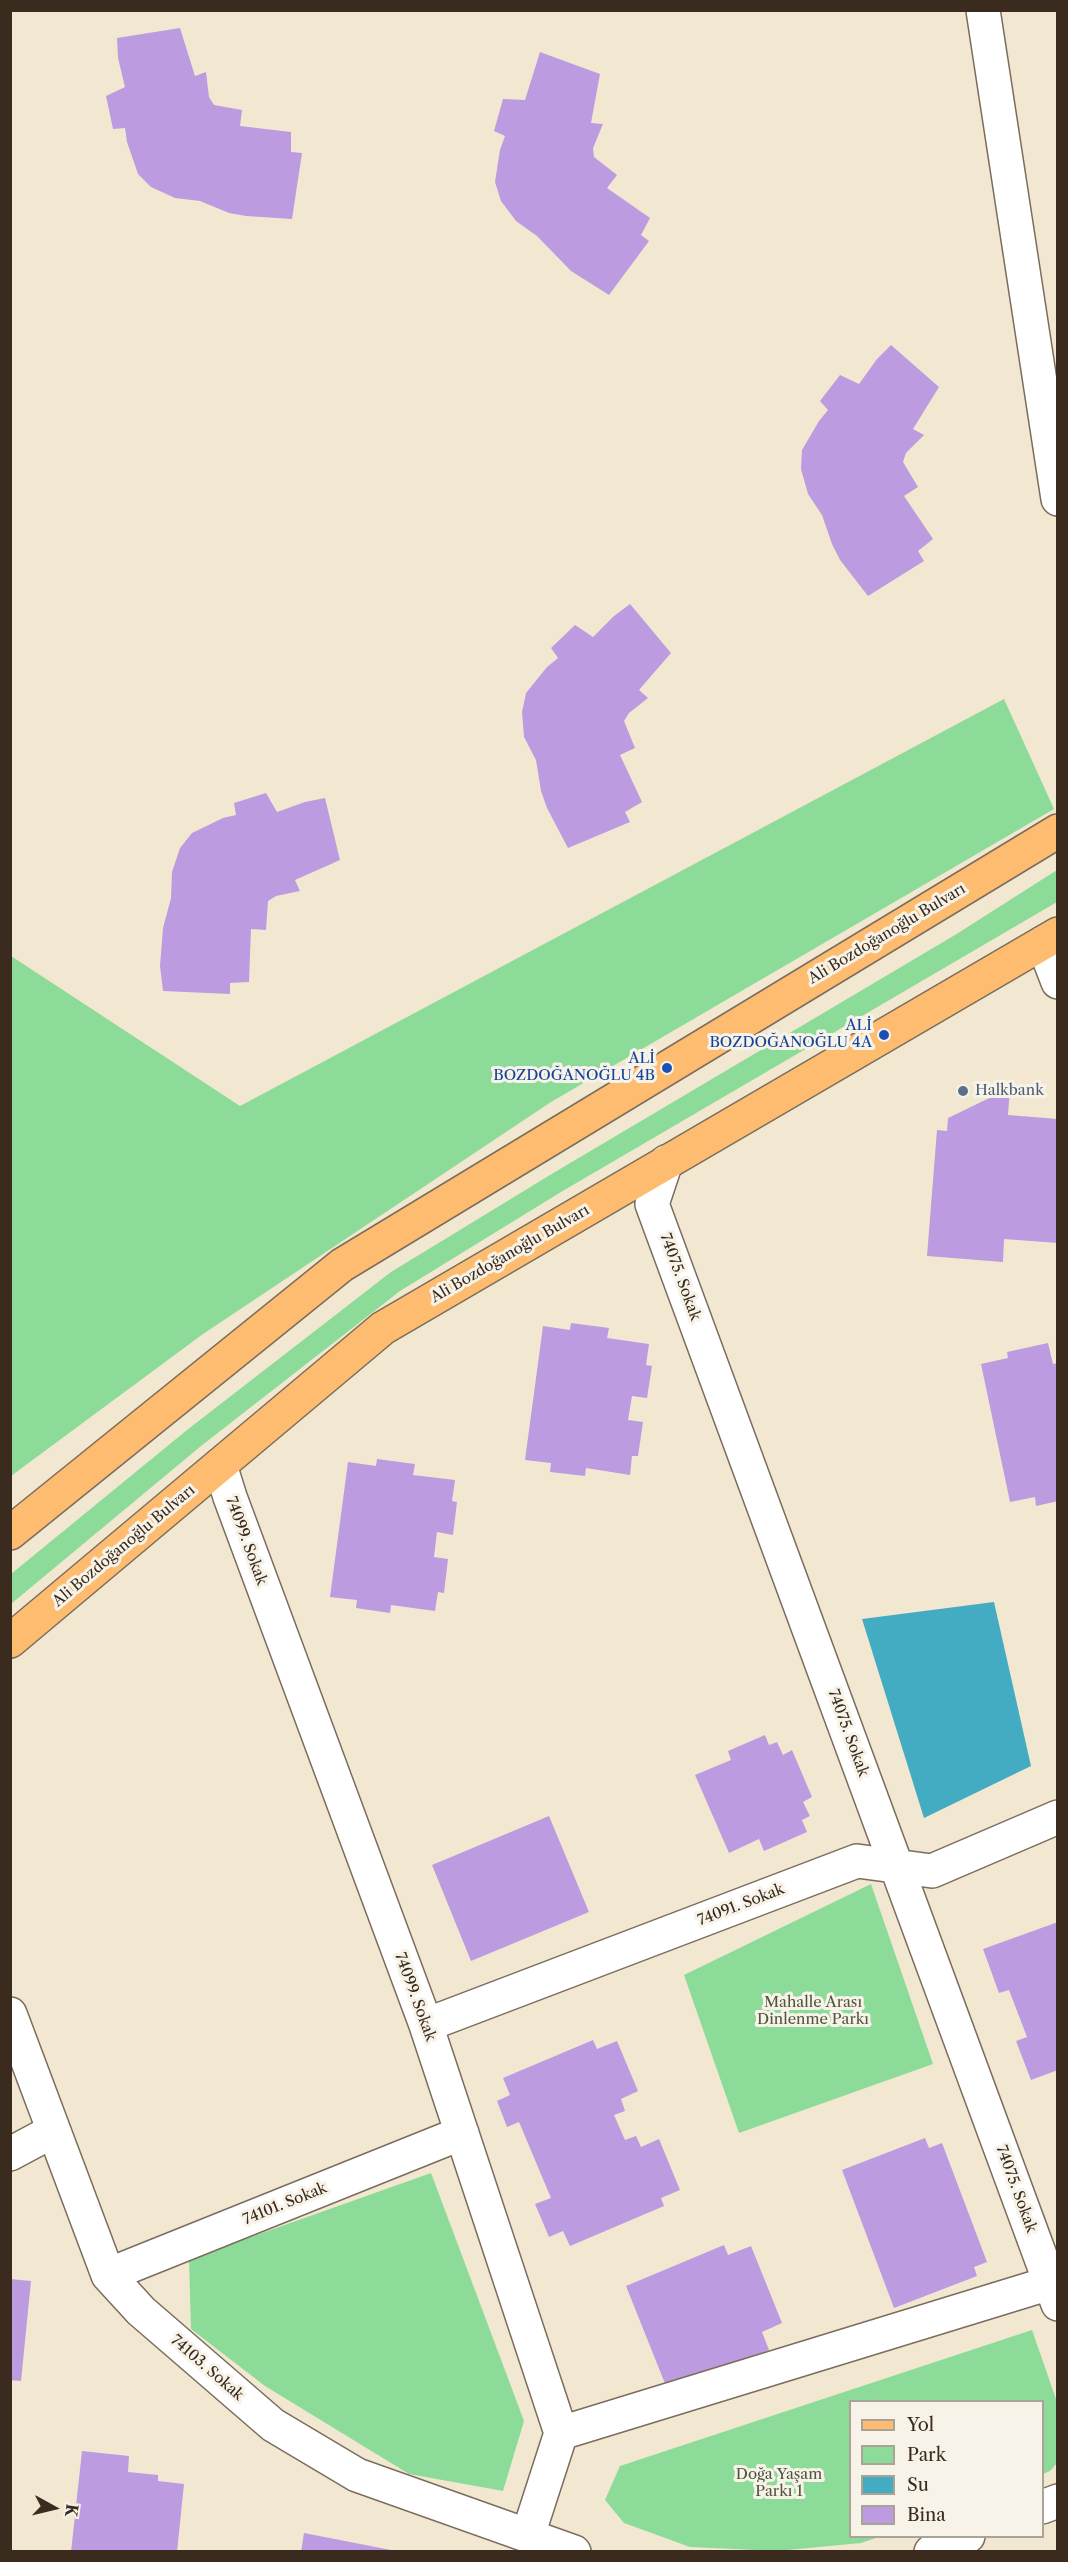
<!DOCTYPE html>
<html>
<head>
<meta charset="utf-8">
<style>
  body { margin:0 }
  #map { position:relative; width:1068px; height:2562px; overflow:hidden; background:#f2e8d1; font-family:"Libre Caslon Text",serif }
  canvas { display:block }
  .frame { position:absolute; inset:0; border:12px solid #3b2a1e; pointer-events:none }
  .legend { position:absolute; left:849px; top:2400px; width:195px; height:138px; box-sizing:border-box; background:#f7f3e8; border:2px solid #aca397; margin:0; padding:8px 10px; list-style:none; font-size:18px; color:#3b2a1e }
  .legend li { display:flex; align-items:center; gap:12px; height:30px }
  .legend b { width:30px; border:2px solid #aca397 }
  .north { position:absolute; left:24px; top:2478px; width:60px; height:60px; -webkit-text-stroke:4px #f7f3e8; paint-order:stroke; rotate:98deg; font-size:16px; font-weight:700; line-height:24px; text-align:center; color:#3b2a1e }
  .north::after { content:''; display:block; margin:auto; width:21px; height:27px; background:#3b2a1e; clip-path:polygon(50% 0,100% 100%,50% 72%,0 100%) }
</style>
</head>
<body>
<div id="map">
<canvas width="1068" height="2562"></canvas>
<div class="frame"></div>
<ul class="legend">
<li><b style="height:8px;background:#febc70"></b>Yol</li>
<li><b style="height:16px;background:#8cdb99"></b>Park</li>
<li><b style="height:16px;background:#43acc2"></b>Su</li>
<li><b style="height:16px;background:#bc9be0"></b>Bina</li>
</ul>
<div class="north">K</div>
</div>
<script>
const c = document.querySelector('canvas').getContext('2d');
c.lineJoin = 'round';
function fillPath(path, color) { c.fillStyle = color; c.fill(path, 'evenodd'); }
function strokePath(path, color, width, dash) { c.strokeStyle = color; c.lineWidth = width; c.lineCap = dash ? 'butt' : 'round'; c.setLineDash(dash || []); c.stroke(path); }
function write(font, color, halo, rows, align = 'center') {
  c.font = font + ' "Libre Caslon Text",serif'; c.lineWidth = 6; c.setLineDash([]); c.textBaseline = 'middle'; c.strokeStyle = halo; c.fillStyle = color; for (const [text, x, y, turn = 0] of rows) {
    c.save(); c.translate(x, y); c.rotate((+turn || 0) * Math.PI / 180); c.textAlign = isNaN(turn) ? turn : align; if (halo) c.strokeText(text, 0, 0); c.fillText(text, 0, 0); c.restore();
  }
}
fillPath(new Path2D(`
  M 1004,699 L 1054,809 L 551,1102 L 203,1334 L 11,1476 L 11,956 L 240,1106 Z
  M 1057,870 L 1057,902 L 561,1192 L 400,1291 L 201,1446 L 11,1604 L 11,1574 L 187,1430 L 391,1272 L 555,1172 L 955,935 Z
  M 871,1884 L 933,2064 L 739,2133 L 684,1975 Z
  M 431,2173 L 524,2421 L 503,2491 L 409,2474 L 265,2386 L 191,2329 L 189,2259 Z
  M 1032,2330 L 1057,2402 L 1057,2463 L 1050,2471 L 1043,2474 L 1042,2402 L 850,2402 L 850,2536 L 879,2537 L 861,2543 L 777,2551 L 690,2547 L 624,2523 L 605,2500 L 620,2466 Z`), '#8cdb99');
fillPath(new Path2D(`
  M 994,1602 L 1031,1766 L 924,1818 L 862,1619 Z`), '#43acc2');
fillPath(new Path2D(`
  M 180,28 L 195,76 L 206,72 L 209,97 L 214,105 L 242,110 L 240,126 L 291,132 L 291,152 L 302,153 L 292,219 L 246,216 L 229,213 L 200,201 L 175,198 L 151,187 L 138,174 L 127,142 L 125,128 L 113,129 L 106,96 L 125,87 L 118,58 L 117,38 Z
  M 540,52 L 600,74 L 591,123 L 603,124 L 593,148 L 594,157 L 617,175 L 607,188 L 650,218 L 641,235 L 649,241 L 609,295 L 571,271 L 537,236 L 516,221 L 501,201 L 495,182 L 500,150 L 505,136 L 494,131 L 503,99 L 525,100 Z
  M 891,345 L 939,387 L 913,429 L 924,435 L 906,453 L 903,462 L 918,487 L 904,496 L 933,539 L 918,551 L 924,561 L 868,596 L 840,560 L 832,544 L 822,515 L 808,494 L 801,469 L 802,450 L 819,421 L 828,410 L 820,401 L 840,375 L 859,384 L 877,359 Z
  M 630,604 L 671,653 L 639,690 L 648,698 L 629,713 L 624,721 L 635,748 L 620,755 L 642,802 L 625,812 L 630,822 L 568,848 L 547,808 L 541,791 L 536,760 L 524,737 L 522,712 L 526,693 L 547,667 L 558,658 L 551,648 L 575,625 L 593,637 L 614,616 Z
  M 266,793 L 277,812 L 305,802 L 325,798 L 340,860 L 295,880 L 300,891 L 276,896 L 268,901 L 266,930 L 251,929 L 249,982 L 230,983 L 230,994 L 163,991 L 160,966 L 163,928 L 171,898 L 172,872 L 180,848 L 192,833 L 223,818 L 236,815 L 234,803 Z
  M 1010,1088 L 1008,1115 L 1058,1119 L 1058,1243 L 1004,1239 L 1003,1262 L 927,1256 L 937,1130 L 947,1131 L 948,1118 Z
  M 571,1323 L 609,1328 L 607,1338 L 649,1344 L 646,1365 L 652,1366 L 647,1398 L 632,1396 L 628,1420 L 643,1422 L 638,1456 L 632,1456 L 630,1475 L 586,1468 L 585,1476 L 550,1472 L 551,1463 L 525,1460 L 543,1326 L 570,1330 Z
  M 1048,1343 L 1053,1364 L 1058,1363 L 1058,1501 L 1036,1506 L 1035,1497 L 1010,1502 L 981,1364 L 1008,1358 L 1007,1352 Z
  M 377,1459 L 415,1464 L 413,1475 L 455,1480 L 452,1501 L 457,1502 L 453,1535 L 437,1532 L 434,1557 L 448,1559 L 444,1593 L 438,1592 L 435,1611 L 391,1605 L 390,1613 L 356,1608 L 357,1600 L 330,1597 L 348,1462 L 376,1466 Z
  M 765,1735 L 769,1745 L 777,1742 L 783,1755 L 792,1750 L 812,1797 L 803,1802 L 810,1816 L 802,1820 L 807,1832 L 764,1851 L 759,1839 L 729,1853 L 695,1775 L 731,1760 L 728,1751 Z
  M 549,1816 L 589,1912 L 471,1961 L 432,1865 Z
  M 1058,1922 L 1058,2070 L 1031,2080 L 1016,2041 L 1027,2037 L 1009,1990 L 999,1993 L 983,1949 Z
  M 593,2040 L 597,2049 L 617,2041 L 638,2091 L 621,2099 L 625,2111 L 614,2115 L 625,2140 L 636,2136 L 641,2147 L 659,2139 L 680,2190 L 661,2198 L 664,2206 L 570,2246 L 563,2231 L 549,2237 L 535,2204 L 551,2198 L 519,2122 L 507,2127 L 497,2101 L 510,2095 L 503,2078 Z
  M 925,2138 L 929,2148 L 942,2143 L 987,2262 L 974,2267 L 977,2276 L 894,2308 L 842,2170 Z
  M 724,2245 L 728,2255 L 751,2246 L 782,2323 L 762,2332 L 769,2350 L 668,2391 L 626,2286 Z
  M 10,2279 L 31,2281 L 21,2381 L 10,2380 Z
  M 82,2451 L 129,2456 L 128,2472 L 158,2475 L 158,2481 L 184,2484 L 177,2552 L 71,2552 Z
  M 304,2533 L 391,2550 L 391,2552 L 301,2552 Z`), '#bc9be0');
const minor = new Path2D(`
  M 983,10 L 1058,499
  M 1043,943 L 1058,982
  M 666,1162 L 652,1204 L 1058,2304
  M 220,1465 L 230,1497 L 426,2025 L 561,2433 L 528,2535
  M 10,2014 L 108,2275 L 141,2311 L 273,2425 L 357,2475 L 574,2552
  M 426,2025 L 857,1861 L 932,1871 L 1058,1817
  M 10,2154 L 53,2131
  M 108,2275 L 462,2133
  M 561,2433 L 1050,2283
  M 1042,2507 L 1058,2501
  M 931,2552 L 968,2536`);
const primary = new Path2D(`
  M 10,1533 L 342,1265 L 1058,831
  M 10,1641 L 383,1328 L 1058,934`);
strokePath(minor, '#7b6c5d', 36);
strokePath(primary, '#7b6c5d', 36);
strokePath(minor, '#fff', 33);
strokePath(primary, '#febc70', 33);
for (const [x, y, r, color] of [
  [884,1035,6,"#1a4fb4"],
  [667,1068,6,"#1a4fb4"],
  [963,1091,6,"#5c6f8a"]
]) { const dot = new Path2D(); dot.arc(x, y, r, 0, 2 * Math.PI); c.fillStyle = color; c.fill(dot); strokePath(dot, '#f7f3e8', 2); }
write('15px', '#3b2a1e', '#f7f3e8', [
  ["Ali Bozdoğanoğlu Bulvarı",887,934,-31],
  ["Ali Bozdoğanoğlu Bulvarı",510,1254,-30],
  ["74075. Sokak",680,1277,70],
  ["74099. Sokak",246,1541,70],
  ["Ali Bozdoğanoğlu Bulvarı",124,1546,-40],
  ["74075. Sokak",848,1733,70],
  ["74091. Sokak",741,1905,-21],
  ["74099. Sokak",415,1997,70],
  ["74075. Sokak",1016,2189,70],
  ["74101. Sokak",285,2204,-22],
  ["74103. Sokak",207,2368,41]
]);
write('15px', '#164399', '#f7f3e8', [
  ["ALİ",872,1026],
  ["BOZDOĞANOĞLU 4A",872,1043],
  ["ALİ",655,1059],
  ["BOZDOĞANOĞLU 4B",655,1076]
], 'right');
write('15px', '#4e5e75', '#f7f3e8', [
  ["Halkbank",975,1091]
], 'left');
write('15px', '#4f563d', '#f7f3e8', [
  ["Mahalle Arası",813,2003],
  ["Dinlenme Parkı",813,2020],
  ["Doğa Yaşam",779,2475],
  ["Parkı 1",779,2492]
]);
</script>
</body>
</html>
